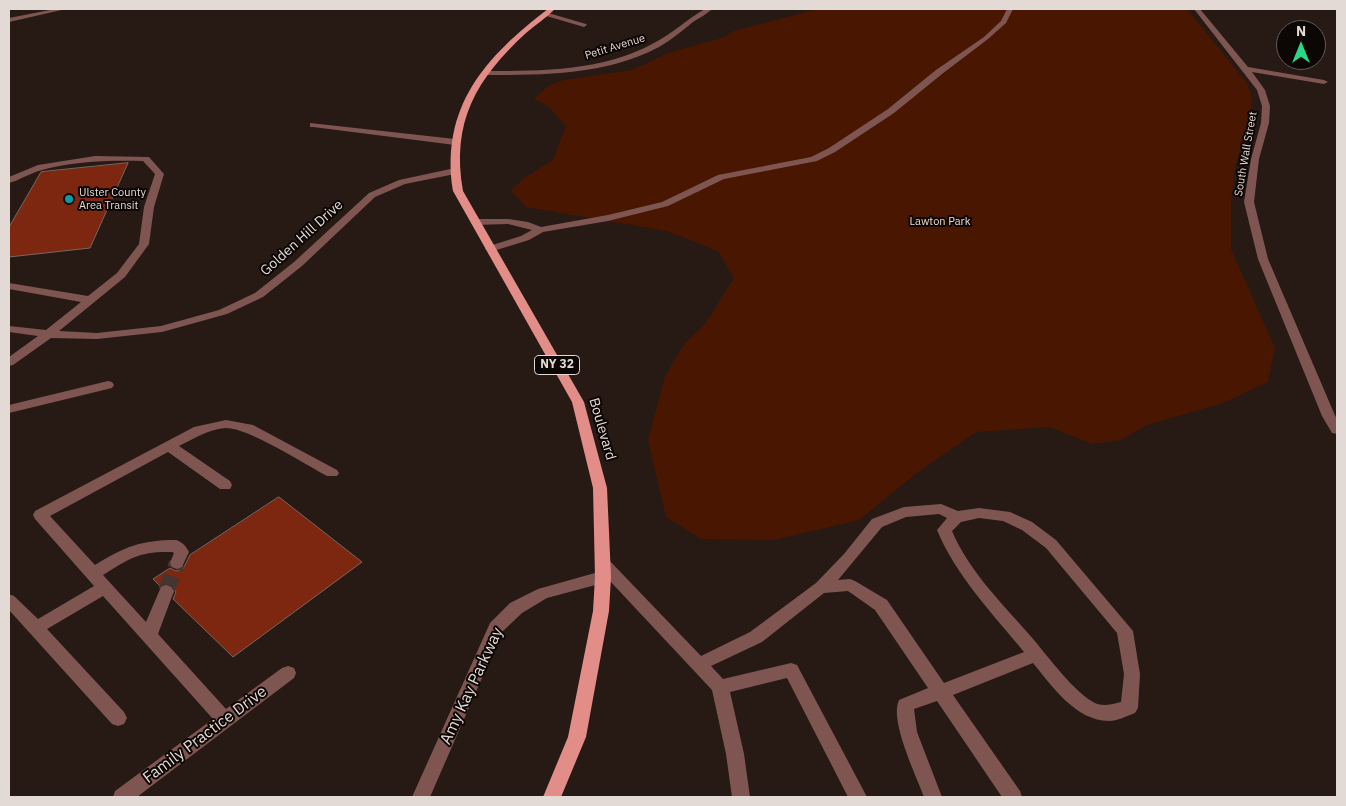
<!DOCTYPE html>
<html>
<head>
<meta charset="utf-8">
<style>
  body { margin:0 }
  #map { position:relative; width:1346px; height:806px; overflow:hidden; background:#271914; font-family:"IBM Plex Sans",sans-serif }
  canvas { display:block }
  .frame { position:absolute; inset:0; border:10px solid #e3d9d5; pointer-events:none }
  .north { position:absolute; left:1276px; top:20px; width:50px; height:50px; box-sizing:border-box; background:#0c0604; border:1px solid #625a58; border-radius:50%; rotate:0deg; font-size:14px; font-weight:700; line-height:20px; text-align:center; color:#e3d9d5 }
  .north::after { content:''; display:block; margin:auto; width:18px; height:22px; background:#2ad885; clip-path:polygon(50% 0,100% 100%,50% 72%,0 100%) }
</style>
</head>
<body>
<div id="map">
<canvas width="1346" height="806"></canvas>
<div class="frame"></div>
<div class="north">N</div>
</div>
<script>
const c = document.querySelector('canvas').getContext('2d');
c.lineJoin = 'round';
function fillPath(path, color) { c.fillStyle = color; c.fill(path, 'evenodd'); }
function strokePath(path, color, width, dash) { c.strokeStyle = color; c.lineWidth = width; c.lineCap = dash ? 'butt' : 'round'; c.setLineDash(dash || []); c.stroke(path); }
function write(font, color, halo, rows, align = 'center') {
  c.font = font + ' "IBM Plex Sans",sans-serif'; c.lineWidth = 4; c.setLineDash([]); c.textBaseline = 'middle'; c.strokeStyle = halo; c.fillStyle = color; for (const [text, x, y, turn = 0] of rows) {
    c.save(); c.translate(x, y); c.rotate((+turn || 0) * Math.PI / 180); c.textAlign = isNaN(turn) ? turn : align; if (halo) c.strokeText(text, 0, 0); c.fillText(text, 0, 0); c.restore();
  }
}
fillPath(new Path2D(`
  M 818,9 L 1187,9 L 1247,83 L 1252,98 L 1251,112 L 1235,167 L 1231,202 L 1231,249 L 1275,348 L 1268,382 L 1223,403 L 1147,425 L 1121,440 L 1092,444 L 1050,427 L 976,432 L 918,472 L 859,520 L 774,540 L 701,539 L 666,517 L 648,440 L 665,376 L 684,344 L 705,324 L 734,278 L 718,251 L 667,231 L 526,207 L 511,191 L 524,178 L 553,160 L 566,126 L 548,106 L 534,99 L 549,85 L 564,80 L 632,70 L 671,52 L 722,38 L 734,31 Z`), '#491701');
const building = new Path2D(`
  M 128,163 L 90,248 L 9,257 L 9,227 L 41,172 Z
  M 279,497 L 362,562 L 233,657 L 173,599 L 176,592 L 172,586 L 167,583 L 160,586 L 153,579 L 170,568 L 176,571 L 183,569 L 190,555 Z`);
fillPath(building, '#7d2610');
strokePath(building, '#796762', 1);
strokePath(new Path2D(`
  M 166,591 L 177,563`), '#433631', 16, [16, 8]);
fillPath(new Path2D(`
  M 55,9 L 66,9 L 9,22 L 9,18 Z
  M 705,9 L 712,9 C 707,14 699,18 693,22 C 682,31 671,40 659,47 C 606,75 544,75 486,75 L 482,73 L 486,71 C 543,71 603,71 654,43 C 672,34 687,19 705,9 Z
  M 1007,9 L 1013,9 L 1006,23 L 988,39 L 942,74 L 894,113 L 835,152 L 817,161 L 724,179 L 668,206 L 608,221 L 543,232 L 529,240 L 490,252 L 485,249 L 486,247 L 521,236 L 532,230 L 508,224 L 475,225 L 470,222 L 475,219 L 508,219 L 528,222 L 541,227 L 608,215 L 662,202 L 718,175 L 811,157 L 829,148 L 888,109 L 936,70 L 984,37 L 1001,21 Z
  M 1194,9 L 1200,9 L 1248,67 L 1324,80 L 1328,82 L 1324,84 L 1252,72 L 1265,90 L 1270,106 L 1269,123 L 1259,159 L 1254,202 L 1268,259 L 1337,420 L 1337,434 L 1332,433 L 1322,416 L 1258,259 L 1244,202 L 1251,159 L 1261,123 L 1262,106 L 1257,90 Z
  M 545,12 L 586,24 L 587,25 L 584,27 L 543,15 L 543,13 Z
  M 310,123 L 455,139 L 459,142 L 455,145 L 313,127 L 310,127 Z
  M 95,156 L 149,157 L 164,174 L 154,207 L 149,244 L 125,277 L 59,331 L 97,333 L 161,326 L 219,310 L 255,293 L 294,262 L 369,193 L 399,180 L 455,168 L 459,171 L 455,174 L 405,184 L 375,197 L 302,266 L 263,297 L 227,314 L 162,332 L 97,339 L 51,338 L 13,365 L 9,366 L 9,357 L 38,336 L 9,332 L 9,326 L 46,330 L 81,302 L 9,289 L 9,283 L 88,296 L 117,273 L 139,244 L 144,207 L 155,174 L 143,161 C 110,160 74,161 42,170 C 30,173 20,180 9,183 L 9,177 L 38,165 Z
  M 108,381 L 112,382 L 114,385 L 112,388 L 9,413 L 9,405 Z
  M 226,420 L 253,425 L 337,470 L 339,473 L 337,476 L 327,476 C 304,464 249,428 226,428 C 209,429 193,439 179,446 L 230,481 L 232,485 L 230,489 L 220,489 L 168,452 L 50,516 L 95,565 C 124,547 141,540 176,540 C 182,542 186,546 189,552 L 182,567 L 177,569 L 172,567 L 170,563 L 174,553 L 172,552 C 140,551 130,558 103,575 L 146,622 L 161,587 L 166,585 L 171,587 L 174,591 L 158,634 L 226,709 L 282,668 L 288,666 L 294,668 L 296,673 L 294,678 L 137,797 L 113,797 L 115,791 L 213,719 L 103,596 L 47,629 L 124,712 L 127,718 L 124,724 L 118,726 L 112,724 L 9,610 L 9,594 L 14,596 L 38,619 L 94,586 L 35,519 L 33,515 L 35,511 L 194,427 Z
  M 941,504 L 958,511 L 979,508 L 1010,512 L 1032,522 L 1056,540 L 1133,631 L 1140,674 L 1138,708 L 1135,713 C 1127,716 1117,721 1109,721 C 1076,721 1052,686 1033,663 L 953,695 L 1020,791 L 1022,797 L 1002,797 L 937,701 L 914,709 L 917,732 L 942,797 L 924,797 C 916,775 889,720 899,700 L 928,688 L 875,610 L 848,591 L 824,593 L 762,642 L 711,666 L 723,679 L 791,663 L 797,665 L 867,797 L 848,797 L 787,678 L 730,692 L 744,754 L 750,797 L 732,797 L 726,754 L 712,690 L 609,580 L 603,583 L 547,598 L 522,613 L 502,632 L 430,797 L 412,797 L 490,623 L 510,603 L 538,589 L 602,571 L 595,562 L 597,558 L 602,556 L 607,558 L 701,656 L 750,632 L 816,583 L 844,554 L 872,519 L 904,507 ZM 939,514 L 947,518 L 937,530 C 956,576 993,614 1024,652 L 944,683 L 887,600 L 855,581 L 850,579 L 838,580 L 882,527 L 906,517 ZM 979,518 L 1003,521 L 1022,530 L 1046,548 L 1117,633 L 1124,674 L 1121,702 C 1113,704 1103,707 1095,703 C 1075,693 1049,658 1034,640 C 1005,606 969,572 952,531 L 961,522 Z`), '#7f5552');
fillPath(new Path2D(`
  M 548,9 L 555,9 C 546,18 535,25 526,33 C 476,79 451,122 463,191 L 584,402 L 607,488 L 611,577 L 609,611 L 586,737 L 561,797 L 543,797 L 568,737 L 593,611 L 595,577 L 593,488 L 572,402 L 453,191 C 440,107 485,57 548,9 Z`), '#e38d88');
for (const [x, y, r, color] of [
  [69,199,5,"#0f9aa8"]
]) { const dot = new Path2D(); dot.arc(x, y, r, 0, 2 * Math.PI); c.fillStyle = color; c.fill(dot); strokePath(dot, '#0c0604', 2); }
write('11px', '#e3d9d5', '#0c0604', [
  ["Petit Avenue",615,47,-17],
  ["South Wall Street",1246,154,-80]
]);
write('11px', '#e3d9d5', '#0c0604', [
  ["Ulster County",79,193],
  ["Area Transit",79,206]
], 'left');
write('11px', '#f2d9d0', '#0c0604', [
  ["Lawton Park",940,222]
]);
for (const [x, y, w] of [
  [557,365,45]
]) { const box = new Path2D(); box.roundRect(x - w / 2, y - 9.5, w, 19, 4); c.fillStyle = '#0c0604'; c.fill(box); strokePath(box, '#e3d9d5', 1); }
write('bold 12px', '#e3d9d5', null, [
  ["NY 32",557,365]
]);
write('14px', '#e3d9d5', '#0c0604', [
  ["Golden Hill Drive",302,238,-42],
  ["Boulevard",602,429,74]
]);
write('16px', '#e3d9d5', '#0c0604', [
  ["Amy Kay Parkway",472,686,-65],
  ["Family Practice Drive",205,735,-37]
]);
</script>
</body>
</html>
